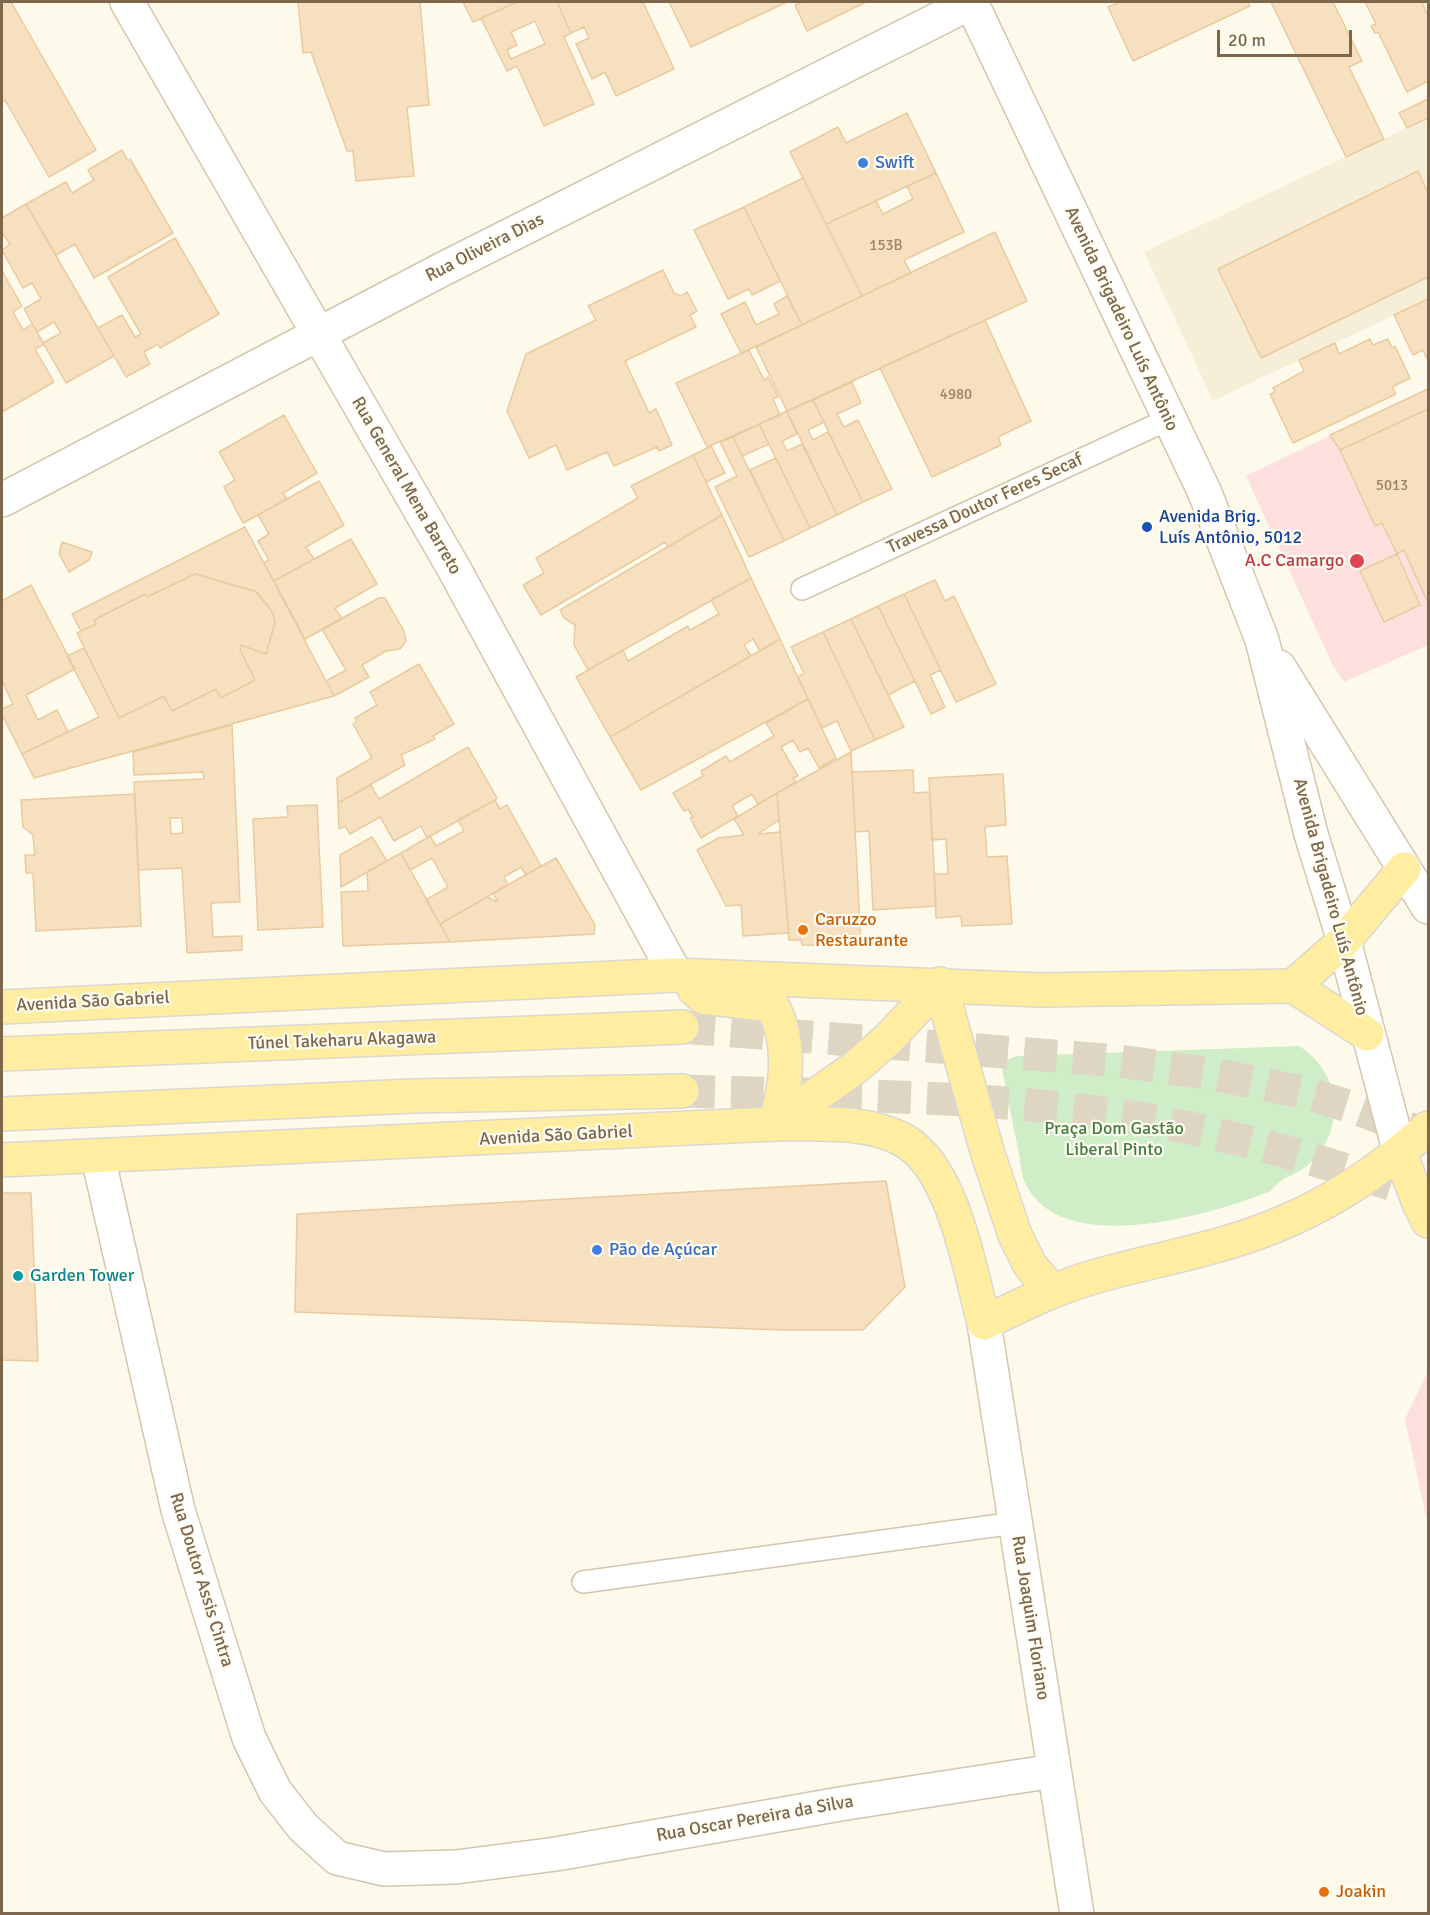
<!DOCTYPE html>
<html>
<head>
<meta charset="utf-8">
<style>
  body { margin:0 }
  #map { position:relative; width:1430px; height:1915px; overflow:hidden; background:#fefaeb; font-family:Signika,sans-serif }
  canvas { display:block }
  .frame { position:absolute; inset:0; border:3px solid #7d664a; pointer-events:none }
  .scale { position:absolute; left:1217px; top:30px; width:135px; height:27px; box-sizing:border-box; border:3px solid #7d664a; border-top:0; padding-left:8px; font-size:18px; line-height:21px; white-space:nowrap; color:#7d664a; -webkit-text-stroke:4px #fffdf3; paint-order:stroke }
</style>
</head>
<body>
<div id="map">
<canvas width="1430" height="1915"></canvas>
<div class="frame"></div>
<div class="scale">20 m</div>
</div>
<script>
const c = document.querySelector('canvas').getContext('2d');
c.lineJoin = 'round';
function fillPath(path, color) { c.fillStyle = color; c.fill(path, 'evenodd'); }
function strokePath(path, color, width, dash) { c.strokeStyle = color; c.lineWidth = width; c.lineCap = dash ? 'butt' : 'round'; c.setLineDash(dash || []); c.stroke(path); }
function write(font, color, halo, rows, align = 'center') {
  c.font = font + ' Signika,sans-serif'; c.lineWidth = 4.5; c.setLineDash([]); c.textBaseline = 'middle'; c.strokeStyle = halo; c.fillStyle = color; for (const [text, x, y, turn = 0] of rows) {
    c.save(); c.translate(x, y); c.rotate((+turn || 0) * Math.PI / 180); c.textAlign = isNaN(turn) ? turn : align; if (halo) c.strokeText(text, 0, 0); c.fillText(text, 0, 0); c.restore();
  }
}
fillPath(new Path2D(`
  M 1428,118 L 1428,299 L 1213,401 L 1144,252 Z`), '#f7eed8');
fillPath(new Path2D(`
  M 1428,388 L 1428,645 L 1344,682 L 1333,666 L 1246,476 Z
  M 1428,1371 L 1428,1526 L 1405,1419 Z`), '#fde0dd');
fillPath(new Path2D(`
  M 1299,1046 C 1342,1073 1347,1131 1308,1165 C 1298,1174 1277,1179 1271,1191 C 1213,1214 1064,1259 1026,1185 C 1021,1177 1021,1163 1019,1154 C 1013,1126 1008,1098 1002,1069 L 1007,1060 L 1016,1056 Z`), '#cfeec7');
const building = new Path2D(`
  M 2,2 L 11,2 L 96,150 L 49,177 L 5,100 L 2,102 Z
  M 298,2 L 420,2 L 429,105 L 407,107 L 414,176 L 356,181 L 353,151 L 347,151 L 311,52 L 303,53 Z
  M 463,2 L 517,2 L 473,22 Z
  M 517,2 L 557,2 L 571,33 L 564,37 L 594,104 L 544,126 L 517,66 L 507,71 L 481,18 ZM 535,21 L 545,44 L 511,59 L 507,50 L 517,45 L 511,32 Z
  M 557,2 L 643,2 L 674,69 L 616,96 L 605,72 L 592,79 L 576,44 L 589,38 L 584,27 L 571,33 Z
  M 669,2 L 787,2 L 691,47 Z
  M 802,2 L 866,2 L 807,31 L 795,5 Z
  M 1120,2 L 1248,2 L 1250,6 L 1133,61 L 1108,7 Z
  M 1271,2 L 1333,2 L 1362,61 L 1349,67 L 1384,139 L 1346,157 Z
  M 1365,2 L 1422,2 L 1428,16 L 1428,81 L 1407,92 L 1378,32 L 1375,33 L 1371,26 L 1376,24 Z
  M 1428,99 L 1428,118 L 1407,128 L 1399,113 Z
  M 907,113 L 936,173 L 826,224 L 790,152 L 838,127 L 846,143 Z
  M 122,150 L 128,161 L 130,159 L 173,233 L 94,278 L 75,244 L 56,255 L 26,204 L 66,182 L 72,193 L 94,180 L 88,170 Z
  M 1418,171 L 1428,193 L 1428,277 L 1261,358 L 1218,269 Z
  M 936,173 L 964,232 L 904,260 L 911,273 L 862,296 L 826,224 L 876,201 L 883,214 L 913,199 L 907,186 Z
  M 803,178 L 862,296 L 802,325 L 744,207 Z
  M 26,204 L 114,356 L 66,383 L 43,343 L 61,333 L 54,322 L 37,332 L 24,309 L 41,299 L 32,283 L 23,288 L 2,250 L 10,244 L 2,233 L 2,218 Z
  M 744,207 L 780,281 L 752,295 L 749,289 L 728,299 L 694,230 Z
  M 995,232 L 1027,301 L 787,411 L 756,347 Z
  M 175,238 L 219,314 L 160,348 L 158,344 L 144,352 L 150,364 L 126,377 L 98,328 L 122,315 L 135,337 L 141,334 L 108,277 Z
  M 663,270 L 674,293 L 681,296 L 687,292 L 697,311 L 690,315 L 696,327 L 625,361 L 649,413 L 656,409 L 672,445 L 659,451 L 657,447 L 614,466 L 607,452 L 567,470 L 556,445 L 529,458 L 507,411 L 526,354 L 596,320 L 588,306 Z
  M 2,271 L 22,306 L 13,312 L 23,330 L 32,324 L 44,344 L 35,349 L 54,382 L 2,412 Z
  M 787,296 L 802,325 L 741,353 L 721,314 L 745,302 L 756,325 L 779,314 L 774,304 Z
  M 1428,299 L 1428,361 L 1423,350 L 1413,355 L 1394,315 Z
  M 985,320 L 1031,421 L 998,437 L 1001,445 L 932,477 L 880,368 Z
  M 1370,339 L 1373,345 L 1388,339 L 1392,348 L 1395,346 L 1410,378 L 1392,387 L 1396,394 L 1293,443 L 1270,394 L 1275,392 L 1273,388 L 1304,371 L 1299,360 L 1335,343 L 1339,354 Z
  M 749,350 L 764,380 L 768,377 L 778,397 L 773,399 L 780,415 L 707,447 L 676,383 Z
  M 852,382 L 861,403 L 837,414 L 844,427 L 858,420 L 892,489 L 863,502 L 813,400 Z
  M 1428,389 L 1428,409 L 1340,450 L 1330,435 Z
  M 813,400 L 824,422 L 808,430 L 813,440 L 828,432 L 863,502 L 837,515 L 787,411 Z
  M 1428,409 L 1428,603 L 1404,550 L 1397,554 L 1382,523 L 1375,526 L 1340,450 Z
  M 787,411 L 797,434 L 782,441 L 787,451 L 802,444 L 837,515 L 810,528 L 759,424 Z
  M 284,415 L 317,473 L 283,493 L 287,499 L 243,523 L 224,487 L 235,480 L 219,452 Z
  M 759,424 L 769,444 L 742,456 L 733,437 Z
  M 733,437 L 784,541 L 749,557 L 715,487 L 737,476 L 720,442 Z
  M 711,446 L 725,473 L 706,482 L 693,455 Z
  M 693,455 L 722,515 L 668,547 L 665,542 L 541,615 L 523,585 L 544,573 L 536,558 L 638,498 L 631,486 Z
  M 776,458 L 810,528 L 784,541 L 750,470 Z
  M 319,481 L 344,525 L 306,547 L 314,559 L 274,581 L 264,563 L 269,560 L 258,541 L 269,534 L 258,515 Z
  M 722,515 L 751,578 L 588,670 L 574,645 L 575,625 L 564,618 L 560,610 Z
  M 245,527 L 334,696 L 34,778 L 22,754 L 99,717 L 67,656 L 84,648 L 119,718 L 164,696 L 172,711 L 216,689 L 221,698 L 255,680 L 240,650 L 241,645 L 266,654 L 275,623 L 273,613 L 255,591 L 195,574 L 147,597 L 145,594 L 94,620 L 96,624 L 81,631 L 72,614 Z
  M 351,539 L 377,584 L 335,608 L 342,619 L 305,639 L 274,581 Z
  M 62,542 L 92,552 L 89,560 L 69,572 L 59,554 Z
  M 1397,554 L 1420,605 L 1384,622 L 1360,571 Z
  M 195,574 L 257,592 L 273,613 L 275,623 L 266,654 L 241,645 L 240,650 L 255,680 L 221,698 L 216,689 L 172,711 L 164,696 L 119,718 L 77,633 L 96,624 L 94,620 L 145,594 L 147,597 Z
  M 751,578 L 780,639 L 760,651 L 753,639 L 744,645 L 751,656 L 610,737 L 576,677 L 623,650 L 628,661 L 688,626 L 690,630 L 719,614 L 711,600 Z
  M 935,580 L 945,601 L 954,596 L 996,684 L 956,702 L 904,594 Z
  M 31,585 L 75,669 L 26,695 L 38,720 L 57,710 L 68,732 L 22,754 L 2,715 L 2,709 L 13,704 L 2,681 L 2,601 Z
  M 904,594 L 941,670 L 930,675 L 945,707 L 931,714 L 878,606 Z
  M 379,598 L 385,598 L 404,631 L 406,641 L 400,649 L 386,651 L 362,665 L 369,677 L 334,696 L 326,681 L 346,670 L 322,629 Z
  M 878,606 L 915,681 L 888,695 L 851,619 Z
  M 851,619 L 904,727 L 875,740 L 823,632 Z
  M 823,632 L 875,740 L 851,751 L 837,721 L 822,728 L 798,677 L 804,673 L 791,647 Z
  M 780,639 L 808,699 L 641,790 L 610,737 Z
  M 419,664 L 454,724 L 433,736 L 435,739 L 401,755 L 405,765 L 338,803 L 337,778 L 372,758 L 353,724 L 357,721 L 355,718 L 377,705 L 370,692 Z
  M 808,699 L 836,758 L 819,768 L 808,748 L 800,752 L 793,740 L 781,747 L 798,776 L 793,778 L 796,782 L 758,804 L 752,794 L 732,806 L 738,816 L 701,838 L 690,818 L 693,817 L 688,809 L 684,811 L 673,793 L 703,776 L 701,771 L 726,756 L 730,762 L 774,736 L 766,723 Z
  M 232,725 L 240,902 L 211,903 L 213,937 L 242,936 L 242,950 L 187,953 L 182,868 L 138,870 L 134,782 L 204,779 L 203,772 L 134,775 L 133,752 ZM 170,818 L 182,818 L 183,833 L 171,834 Z
  M 468,747 L 497,798 L 495,800 L 427,838 L 421,826 L 394,841 L 380,817 L 350,834 L 345,826 L 339,829 L 338,803 L 371,785 L 379,799 Z
  M 851,752 L 861,946 L 802,945 L 801,940 L 789,940 L 777,793 Z
  M 913,770 L 914,793 L 930,792 L 936,906 L 873,910 L 869,831 L 855,832 L 852,772 Z
  M 1003,774 L 1006,825 L 985,827 L 987,857 L 1007,856 L 1012,924 L 962,926 L 961,916 L 936,918 L 934,874 L 948,874 L 946,839 L 932,840 L 929,778 Z
  M 777,793 L 779,820 L 758,834 L 780,832 L 789,933 L 743,936 L 741,905 L 726,906 L 697,850 L 718,838 L 744,835 L 734,819 Z
  M 135,794 L 141,926 L 36,931 L 33,873 L 26,873 L 25,855 L 35,855 L 33,835 L 23,827 L 21,800 Z
  M 495,800 L 500,809 L 507,805 L 541,866 L 526,875 L 521,867 L 504,877 L 508,885 L 440,924 L 426,900 L 448,887 L 432,858 L 410,870 L 401,853 L 430,836 L 436,846 L 464,831 L 458,820 Z
  M 317,805 L 323,927 L 258,930 L 253,819 L 288,817 L 287,806 Z
  M 372,837 L 387,861 L 341,887 L 340,855 Z
  M 401,853 L 450,942 L 343,946 L 341,892 L 368,891 L 367,872 Z
  M 556,858 L 595,925 L 594,934 L 450,942 L 440,924 L 487,897 L 498,902 L 493,893 Z
  M 886,1181 L 905,1287 L 863,1330 L 783,1330 L 295,1312 L 297,1214 Z
  M 2,1193 L 31,1193 L 38,1361 L 2,1360 Z`);
fillPath(building, '#f6e0c0');
strokePath(building, '#eaca9f', 1.5);
strokePath(new Path2D(`
  M 682,1027 L 1119,1061 L 1213,1074 L 1302,1092 L 1355,1108 L 1416,1131
  M 682,1091 C 837,1096 995,1094 1148,1120 C 1244,1137 1336,1165 1428,1197`), '#ded5c3', 33, [33, 16]);
const lane = new Path2D(`
  M 802,589 L 1169,419
  M 583,1582 L 1015,1523`);
const street = new Path2D(`
  M 2,500 L 441,270 L 972,2
  M 98,1157 L 178,1510 L 249,1738 L 275,1791 L 303,1827 L 337,1858 L 384,1869 L 456,1867 L 556,1854 L 846,1803 L 1054,1771`);
const secondary = new Path2D(`
  M 127,2 L 453,567 L 676,975
  M 971,2 L 1205,493 L 1262,640 L 1311,834 L 1344,941 L 1400,1153
  M 1279,667 L 1428,907
  M 984,1323 L 1077,1914`);
const primary = new Path2D(`
  M 940,984 L 987,1151 L 1015,1235 L 1030,1265 L 1051,1290
  M 1293,986 L 1367,1034
  M 694,989 L 703,997 L 772,1005 C 792,1042 787,1086 775,1124
  M 2,1007 L 676,975 L 1040,990 L 1293,986 L 1344,941 L 1404,869
  M 2,1054 L 682,1027
  M 2,1114 L 413,1096 L 682,1091
  M 775,1124 L 856,1067 L 887,1040 L 940,984
  M 1400,1153 L 1419,1203 L 1428,1221
  M 2,1160 L 775,1124 C 816,1124 868,1120 905,1141 C 954,1170 970,1271 984,1323 C 1021,1305 1057,1287 1097,1276 C 1161,1258 1227,1248 1289,1220 C 1340,1198 1386,1165 1428,1128`);
strokePath(lane, '#d3c5ae', 24);
strokePath(street, '#d3c5ae', 36);
strokePath(secondary, '#d6c6ac', 36);
strokePath(primary, '#ddd7d0', 36);
strokePath(lane, '#fff', 21);
strokePath(street, '#fff', 33);
strokePath(secondary, '#fff', 33);
strokePath(primary, '#ffeea1', 33);
for (const [x, y, r, color] of [
  [863,163,6,"#3f7fe0"],
  [1147,527,6,"#1a4fb4"],
  [1357,561,8,"#e0444e"],
  [803,930,6,"#e8710a"],
  [597,1250,6,"#3f7fe0"],
  [18,1276,6,"#0f9aa8"],
  [1324,1892,6,"#e8710a"]
]) { const dot = new Path2D(); dot.arc(x, y, r, 0, 2 * Math.PI); c.fillStyle = color; c.fill(dot); strokePath(dot, '#fffdf3', 2); }
write('15px', '#9b8468', null, [
  ["153B",886,246],
  ["4980",956,395],
  ["5013",1392,486]
]);
write('18px', '#366cbe', '#fffdf3', [
  ["Swift",875,163],
  ["Pão de Açúcar",609,1250]
], 'left');
write('18px', '#7d664a', '#fffdf3', [
  ["Rua Oliveira Dias",485,248,-27],
  ["Avenida Brigadeiro Luís Antônio",1121,319,65],
  ["Rua General Mena Barreto",406,486,60],
  ["Travessa Doutor Feres Secaf",985,504,-25],
  ["Avenida Brigadeiro Luís Antônio",1330,897,75],
  ["Avenida São Gabriel",93,1002,-3],
  ["Túnel Takeharu Akagawa",342,1041,-2],
  ["Avenida São Gabriel",556,1136,-3],
  ["Rua Doutor Assis Cintra",201,1580,73],
  ["Rua Joaquim Floriano",1030,1618,81],
  ["Rua Oscar Pereira da Silva",755,1819,-10]
]);
write('18px', '#164399', '#fffdf3', [
  ["Avenida Brig.",1159,517],
  ["Luís Antônio, 5012",1159,538]
], 'left');
write('18px', '#be3a42', '#fffdf3', [
  ["A.C Camargo",1344,561]
], 'right');
write('18px', '#c56008', '#fffdf3', [
  ["Caruzzo",815,920],
  ["Restaurante",815,941],
  ["Joakin",1336,1892]
], 'left');
write('18px', '#447d3e', '#fffdf3', [
  ["Praça Dom Gastão",1114,1129],
  ["Liberal Pinto",1114,1150]
]);
write('18px', '#0d838f', '#fffdf3', [
  ["Garden Tower",30,1276]
], 'left');
</script>
</body>
</html>
